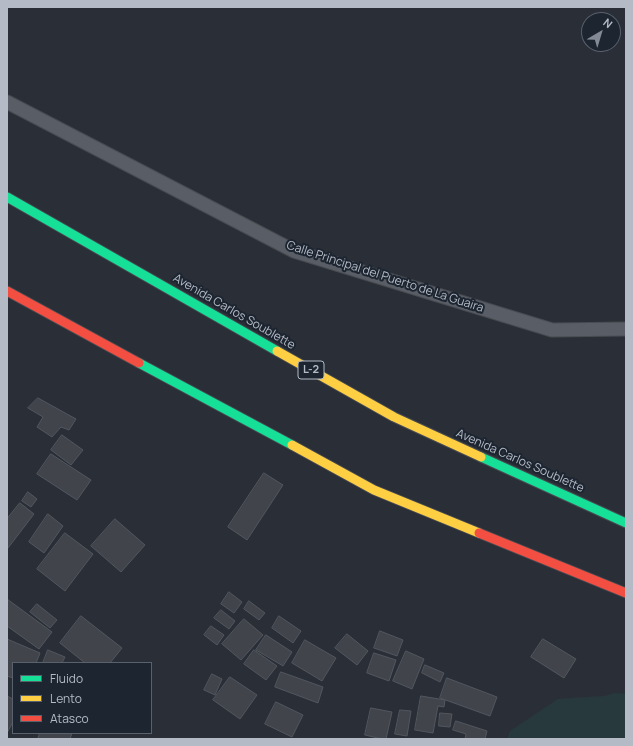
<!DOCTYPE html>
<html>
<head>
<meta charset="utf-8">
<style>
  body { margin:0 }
  #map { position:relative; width:633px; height:746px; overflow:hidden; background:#2a2f37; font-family:Manrope,sans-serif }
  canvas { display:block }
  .frame { position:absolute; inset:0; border:8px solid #b4bbc7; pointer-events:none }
  .legend { position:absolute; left:12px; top:662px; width:140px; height:72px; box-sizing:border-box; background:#1d2531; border:1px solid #59616d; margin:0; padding:5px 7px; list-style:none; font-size:12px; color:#b4bbc7 }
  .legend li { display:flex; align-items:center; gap:8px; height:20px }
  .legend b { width:20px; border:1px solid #59616d }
  .north { position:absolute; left:581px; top:12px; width:40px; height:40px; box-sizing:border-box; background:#1d2531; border:1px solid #59616d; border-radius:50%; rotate:38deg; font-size:11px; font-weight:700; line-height:16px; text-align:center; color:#b4bbc7 }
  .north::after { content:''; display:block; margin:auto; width:14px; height:18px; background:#848a95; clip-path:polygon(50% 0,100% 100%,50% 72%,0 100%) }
</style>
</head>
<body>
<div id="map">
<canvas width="633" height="746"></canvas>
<div class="frame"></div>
<ul class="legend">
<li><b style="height:5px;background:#16e098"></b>Fluido</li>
<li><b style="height:5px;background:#ffcf43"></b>Lento</li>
<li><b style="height:5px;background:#f24e42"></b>Atasco</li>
</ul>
<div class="north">N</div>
</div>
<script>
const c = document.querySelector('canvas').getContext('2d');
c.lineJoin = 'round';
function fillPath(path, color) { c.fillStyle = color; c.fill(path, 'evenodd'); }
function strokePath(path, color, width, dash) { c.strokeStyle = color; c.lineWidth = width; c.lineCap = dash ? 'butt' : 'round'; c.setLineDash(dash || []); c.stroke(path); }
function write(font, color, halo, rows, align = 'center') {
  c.font = font + ' Manrope,sans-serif'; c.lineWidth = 4; c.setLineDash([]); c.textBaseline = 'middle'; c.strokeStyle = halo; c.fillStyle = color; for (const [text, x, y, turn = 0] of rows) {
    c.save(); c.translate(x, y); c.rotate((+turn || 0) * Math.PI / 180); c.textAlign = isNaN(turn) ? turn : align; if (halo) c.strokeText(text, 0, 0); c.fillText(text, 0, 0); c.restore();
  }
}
fillPath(new Path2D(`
  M 615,693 L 626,694 L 626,739 L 507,739 L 510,731 L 558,699 L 604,696 Z`), '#27393d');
const building = new Path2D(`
  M 38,398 L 76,419 L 69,430 L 61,427 L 52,437 L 37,427 L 43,417 L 28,408 Z
  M 62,435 L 83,450 L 71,465 L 51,450 Z
  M 51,454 L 91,480 L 77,500 L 37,474 Z
  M 264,473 L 283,485 L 247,540 L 228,527 Z
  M 28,492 L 37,499 L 31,507 L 22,501 Z
  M 20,503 L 34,514 L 8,548 L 7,547 L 7,519 Z
  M 48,514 L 63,526 L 44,553 L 29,542 Z
  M 115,519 L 145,545 L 121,572 L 91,546 Z
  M 65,533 L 93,554 L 65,591 L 37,569 Z
  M 229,592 L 242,602 L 234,613 L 221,604 Z
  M 7,599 L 52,632 L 39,649 L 7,626 Z
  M 249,601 L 265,613 L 259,620 L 244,609 Z
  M 37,604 L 57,620 L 50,628 L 30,612 Z
  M 221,610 L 235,621 L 229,629 L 214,618 Z
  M 81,616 L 122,648 L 110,663 L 85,663 L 60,643 Z
  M 279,616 L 301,631 L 293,643 L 272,628 Z
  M 244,619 L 263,635 L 241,660 L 222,644 Z
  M 211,626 L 224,635 L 217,645 L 204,635 Z
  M 380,631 L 403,640 L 397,656 L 374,648 Z
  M 347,634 L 368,651 L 357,665 L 335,648 Z
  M 266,635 L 292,652 L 283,666 L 256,650 Z
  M 7,639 L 40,653 L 36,663 L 13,663 L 13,678 L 7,676 Z
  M 543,639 L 576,659 L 564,678 L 531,657 Z
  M 305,640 L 336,658 L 322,681 L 292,663 Z
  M 48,650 L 65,657 L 62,663 L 43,663 Z
  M 254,650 L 277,666 L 266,680 L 244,664 Z
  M 406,651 L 424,659 L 412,689 L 393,681 Z
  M 374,653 L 396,660 L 389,681 L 367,673 Z
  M 425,665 L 444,673 L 440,682 L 422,673 Z
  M 281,672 L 323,687 L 318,703 L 275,687 Z
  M 212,674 L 222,679 L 215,695 L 204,690 Z
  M 230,677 L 257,695 L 240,719 L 213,700 Z
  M 447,678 L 497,697 L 490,716 L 440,698 Z
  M 7,696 L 13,699 L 13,722 L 7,733 Z
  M 421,696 L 445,700 L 444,707 L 438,706 L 433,733 L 415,730 Z
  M 276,702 L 303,715 L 292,737 L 265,724 Z
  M 371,708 L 392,712 L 386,739 L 382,739 L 365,735 Z
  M 400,710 L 411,711 L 407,736 L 395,734 Z
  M 440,713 L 452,714 L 450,727 L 439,726 Z
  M 456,721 L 487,731 L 485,739 L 465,739 L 466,734 L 453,730 Z
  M 40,733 L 72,733 L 70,739 L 38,739 Z`);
fillPath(building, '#41454b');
strokePath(building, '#52565f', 1);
const lane = new Path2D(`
  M 7,102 L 294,251 L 552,330 L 626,329`);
const fast = new Path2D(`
  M 7,197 L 277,351
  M 139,363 L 292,445
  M 481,457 L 626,523`);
const slow = new Path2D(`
  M 277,351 L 394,417 L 481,457
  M 292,445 L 374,490 L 479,533`);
const jam = new Path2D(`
  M 7,291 L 139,363
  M 479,533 L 626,593`);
strokePath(lane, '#484b51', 15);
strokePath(fast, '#484b53', 11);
strokePath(slow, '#484b53', 11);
strokePath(jam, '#484b53', 11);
strokePath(lane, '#595d65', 13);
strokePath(fast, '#16e098', 9);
strokePath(slow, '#ffcf43', 9);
strokePath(jam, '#f24e42', 9);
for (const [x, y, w] of [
  [311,370,26]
]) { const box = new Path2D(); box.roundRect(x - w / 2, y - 9, w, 18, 3); c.fillStyle = '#1d2531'; c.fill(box); strokePath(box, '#b4bbc7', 1); }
write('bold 11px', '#b4bbc7', null, [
  ["L-2",311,370]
]);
write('12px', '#b4bbc7', '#1d2531', [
  ["Calle Principal del Puerto de La Guaira",385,277,18],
  ["Avenida Carlos Soublette",234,312,30],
  ["Avenida Carlos Soublette",520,461,24]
]);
</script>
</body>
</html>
